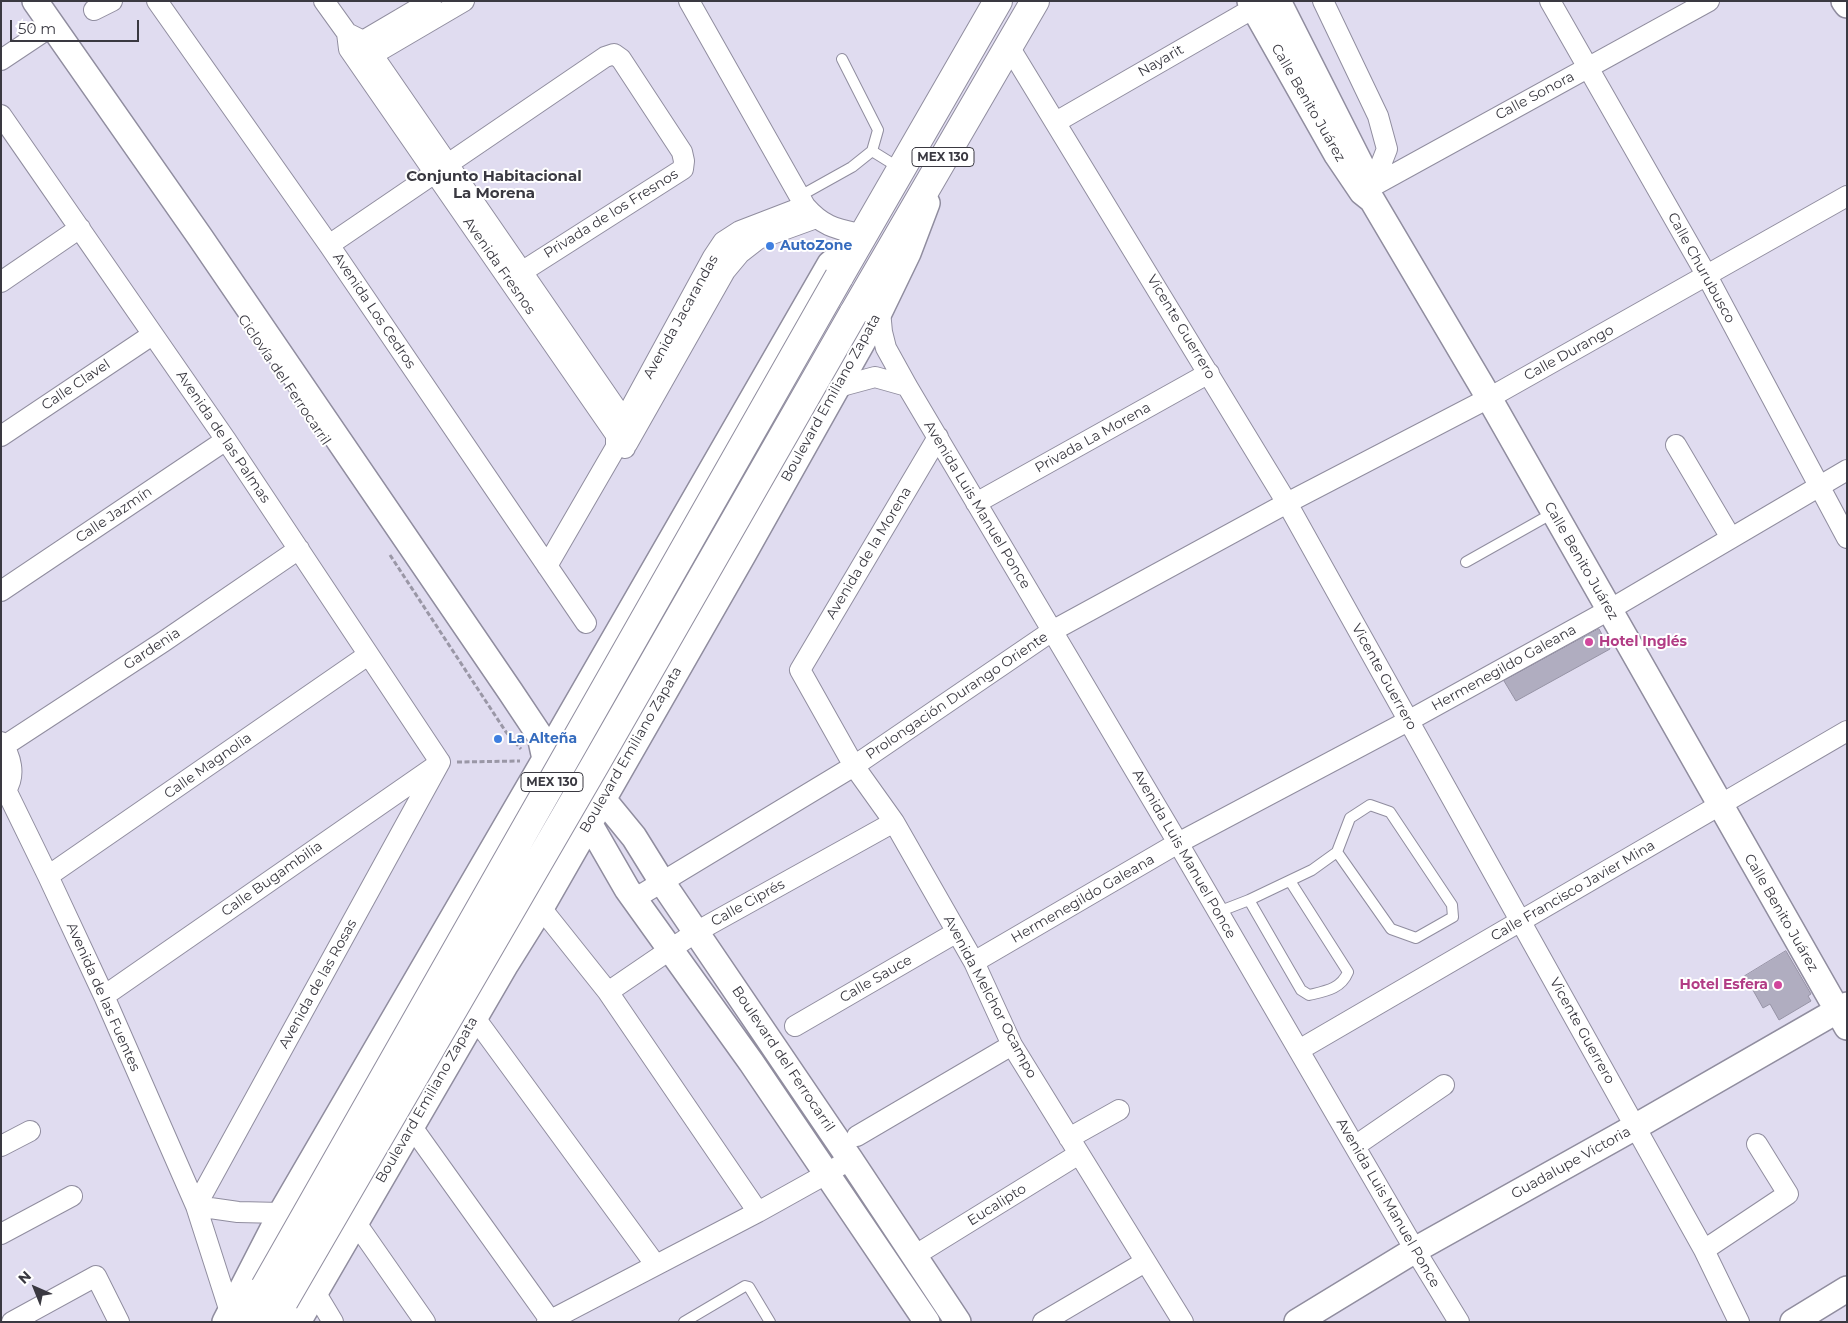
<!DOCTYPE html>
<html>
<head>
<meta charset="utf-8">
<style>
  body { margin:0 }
  #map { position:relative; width:1848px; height:1323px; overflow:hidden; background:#e0dcf0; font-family:Montserrat,sans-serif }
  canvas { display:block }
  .frame { position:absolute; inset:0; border:2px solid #3a3941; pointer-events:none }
  .north { position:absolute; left:10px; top:1263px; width:50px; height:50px; -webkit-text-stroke:4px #fff; paint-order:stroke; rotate:316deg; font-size:14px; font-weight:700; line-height:20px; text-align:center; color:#3a3941 }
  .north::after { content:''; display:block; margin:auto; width:18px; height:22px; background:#3a3941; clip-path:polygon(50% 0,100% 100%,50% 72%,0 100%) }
  .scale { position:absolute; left:10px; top:20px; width:129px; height:22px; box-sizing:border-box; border:2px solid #3a3941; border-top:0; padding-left:6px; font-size:15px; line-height:18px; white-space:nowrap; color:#3a3941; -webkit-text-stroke:4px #fff; paint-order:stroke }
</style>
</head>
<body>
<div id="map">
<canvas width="1848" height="1323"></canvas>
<div class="frame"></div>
<div class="north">N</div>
<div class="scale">50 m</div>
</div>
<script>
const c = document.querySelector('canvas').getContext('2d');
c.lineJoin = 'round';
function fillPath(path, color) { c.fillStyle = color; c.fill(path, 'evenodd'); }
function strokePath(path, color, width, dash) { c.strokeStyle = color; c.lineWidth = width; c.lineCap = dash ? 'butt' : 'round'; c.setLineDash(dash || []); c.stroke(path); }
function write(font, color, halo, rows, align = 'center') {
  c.font = font + ' Montserrat,sans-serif'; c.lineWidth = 4; c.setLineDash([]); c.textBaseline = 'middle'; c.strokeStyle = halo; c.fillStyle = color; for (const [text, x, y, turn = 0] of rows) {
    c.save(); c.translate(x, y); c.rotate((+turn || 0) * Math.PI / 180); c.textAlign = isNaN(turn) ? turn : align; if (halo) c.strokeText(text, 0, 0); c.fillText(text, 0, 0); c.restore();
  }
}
const building = new Path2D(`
  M 1599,629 L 1610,649 L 1516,701 L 1504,681 Z
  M 1786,951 L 1811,994 L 1808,996 L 1811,1001 L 1779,1020 L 1770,1004 L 1763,1008 L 1745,976 Z`);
fillPath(building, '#b0adc0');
strokePath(building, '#9693a5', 1);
const service = new Path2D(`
  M 872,151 L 901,169
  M 800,196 L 852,167 L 872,151 L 878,130 L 842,59
  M 1466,562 L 1553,513
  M 1249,900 L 1301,990 L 1309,995 C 1326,991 1341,989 1348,972 L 1290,881
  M 1218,912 L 1249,900 L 1312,870 L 1337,852 L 1350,818 L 1370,805 L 1390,812 L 1452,905 L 1453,917 L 1416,938 L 1391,929 L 1337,852
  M 684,1322 L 745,1286 L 749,1287 L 770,1322`);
const minor = new Path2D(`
  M 157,1 L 329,245 L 586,623
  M 324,1 L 347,33 L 363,41 L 633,433
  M 689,1 L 805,206 C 824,228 838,229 864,235
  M 1323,1 L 1378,116 L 1387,149 L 1372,187
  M 1550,1 L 1707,276 L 1847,538
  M 94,10 L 112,1
  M 347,33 L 349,49 L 625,448
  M 1008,45 L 1287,503 L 1704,1250 L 1739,1322
  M 351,48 L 431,1
  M 1,60 L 52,26
  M 360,62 L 464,1
  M 1,115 L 226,440 L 440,762
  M 1056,122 L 1266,1
  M 1362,192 L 1709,1
  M 329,245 L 605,57 L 614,54 L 621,59 L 682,152 L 684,161 L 683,169 L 509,280
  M 1,282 L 80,228
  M 880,311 L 882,332 L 886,348 L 907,386 L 1178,843 L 1415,1250 L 1459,1322
  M 838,387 L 875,377 L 907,386
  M 1,436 L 152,335
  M 938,437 L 800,670 L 854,766 L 894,822 L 974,962 L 1012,1045 L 1183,1322
  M 627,444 L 725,271 L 740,253 L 758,239 L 816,218
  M 1676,445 L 1731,538
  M 976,503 L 1209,373
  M 547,566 L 616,447 L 616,435 L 713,257 L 723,242 L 740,231 L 805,206
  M 1,591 L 226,440
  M 1,742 C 11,756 16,775 6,790 L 1,791
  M 4,746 L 163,642 L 299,549
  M 6,790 L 48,876 L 104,996 L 196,1206 L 230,1312
  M 48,876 L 368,655
  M 634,899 L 854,766 L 1052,631 L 1287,503 L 1489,398 L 1847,196
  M 541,908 L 608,992 L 758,1212
  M 974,962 L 1178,843 L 1408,721 L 1609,610 L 1847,470
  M 608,992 L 696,932 L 894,822
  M 104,996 L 437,765
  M 475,1018 L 655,1264
  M 795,1026 L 957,932
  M 1299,1050 L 1847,731
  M 412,1127 L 550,1320
  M 857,1136 L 1012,1045
  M 1069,1138 L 1119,1110
  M 1,1146 L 30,1131
  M 1355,1146 L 1444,1085
  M 196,1206 L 440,762
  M 196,1206 L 238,1212 L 281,1213
  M 356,1223 L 425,1322
  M 1,1234 L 72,1196
  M 1704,1250 L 1788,1194 L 1757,1144
  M 914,1256 L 1079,1154
  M 315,1292 L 333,1322
  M 12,1322 L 96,1276 L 119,1322
  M 547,1322 L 758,1212 L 828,1173 L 850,1159
  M 1043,1322 L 1145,1262`);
const tertiary = new Path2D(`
  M 35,1 L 200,237 L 510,691 L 540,736 L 545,759 L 589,823 L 627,889 L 751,1062 L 927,1322
  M 1250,1 L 1337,155 L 1362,192 L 1372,200 L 1489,398 L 1847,1027
  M 1278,1 L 1365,173
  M 1844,1 L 1847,5
  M 593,787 L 634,837 L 662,882 L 850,1159 L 958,1322
  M 225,1322 L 281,1213 L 545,759 L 830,264 L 856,242
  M 298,1322 L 506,964 L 541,908 L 743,555 L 880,311 L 908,253 L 927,203
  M 1297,1322 L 1415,1250 L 1635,1127 L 1847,1005
  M 1793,1322 L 1847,1289`);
const primary = new Path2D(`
  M 839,277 L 998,1
  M 853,314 L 1035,1
  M 245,1322 L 265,1287
  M 273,1322 L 284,1301`);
strokePath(service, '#908d9f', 12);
strokePath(minor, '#908d9f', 22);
strokePath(tertiary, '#908d9f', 28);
strokePath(primary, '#908d9f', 30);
strokePath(new Path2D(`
  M 390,555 L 506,732 L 521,749
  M 457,762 L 520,761`), '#9a97a6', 3, [5, 2.5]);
strokePath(service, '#fff', 10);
strokePath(minor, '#fff', 20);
strokePath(tertiary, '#fff', 25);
strokePath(primary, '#fff', 28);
const primaryBridge = new Path2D(`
  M 265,1287 L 839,277
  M 284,1301 L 595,765 L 853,314`);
strokePath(primaryBridge, '#908d9f', 30, []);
strokePath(primaryBridge, '#fff', 28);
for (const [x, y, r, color] of [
  [770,246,5,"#3f7fe0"],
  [1589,642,5,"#d1479c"],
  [498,739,5,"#3f7fe0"],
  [1778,985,5,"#d1479c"]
]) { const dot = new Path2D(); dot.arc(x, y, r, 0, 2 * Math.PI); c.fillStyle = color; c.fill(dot); strokePath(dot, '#fff', 2); }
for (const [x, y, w] of [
  [943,157,62],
  [552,782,62]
]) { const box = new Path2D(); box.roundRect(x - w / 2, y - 9.5, w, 19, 4); c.fillStyle = '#fff'; c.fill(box); strokePath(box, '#3a3941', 1); }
write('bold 12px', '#3a3941', null, [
  ["MEX 130",943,157],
  ["MEX 130",552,782]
]);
write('14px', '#3a3941', '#fff', [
  ["Nayarit",1161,61,-30],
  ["Calle Sonora",1535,96,-28],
  ["Calle Benito Juárez",1308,103,60],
  ["Privada de los Fresnos",611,214,-32],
  ["Avenida Fresnos",499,266,55],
  ["Calle Churubusco",1701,268,61],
  ["Avenida Los Cedros",374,311,56],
  ["Avenida Jacarandas",681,317,-61],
  ["Vicente Guerrero",1181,327,59],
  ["Calle Durango",1569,353,-29],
  ["Ciclovía del Ferrocarril",284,380,56],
  ["Calle Clavel",76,385,-34],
  ["Boulevard Emiliano Zapata",831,398,-61],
  ["Avenida de las Palmas",223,437,56],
  ["Privada La Morena",1093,438,-29],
  ["Avenida Luis Manuel Ponce",977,505,59],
  ["Calle Jazmín",114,515,-34],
  ["Avenida de la Morena",869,553,-59],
  ["Calle Benito Juárez",1581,561,60],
  ["Gardenia",152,649,-33],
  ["Hermenegildo Galeana",1504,668,-29],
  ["Vicente Guerrero",1384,677,61],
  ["Prolongación Durango Oriente",957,696,-34],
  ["Boulevard Emiliano Zapata",631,750,-60],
  ["Calle Magnolia",208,766,-35],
  ["Avenida Luis Manuel Ponce",1184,854,60],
  ["Calle Bugambilia",272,879,-35],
  ["Calle Francisco Javier Mina",1573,891,-30],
  ["Hermenegildo Galeana",1083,899,-30],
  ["Calle Ciprés",748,903,-29],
  ["Calle Benito Juárez",1781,913,60],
  ["Calle Sauce",876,979,-30],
  ["Avenida de las Rosas",318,984,-61],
  ["Avenida de las Fuentes",103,997,66],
  ["Avenida Melchor Ocampo",990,997,62],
  ["Vicente Guerrero",1582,1031,61],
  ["Boulevard del Ferrocarril",783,1059,56],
  ["Boulevard Emiliano Zapata",427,1100,-60],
  ["Guadalupe Victoria",1571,1163,-29],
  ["Avenida Luis Manuel Ponce",1388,1203,60],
  ["Eucalipto",997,1205,-32]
]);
write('bold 14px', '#366cbe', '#fff', [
  ["AutoZone",780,246],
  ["La Alteña",508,739]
], 'left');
write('bold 14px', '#b23c85', '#fff', [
  ["Hotel Inglés",1599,642],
  ["Hotel Esfera",1768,985,"right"]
], 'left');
write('bold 15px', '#3a3941', '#fff', [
  ["Conjunto Habitacional",494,177],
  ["La Morena",494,194]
]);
</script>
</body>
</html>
